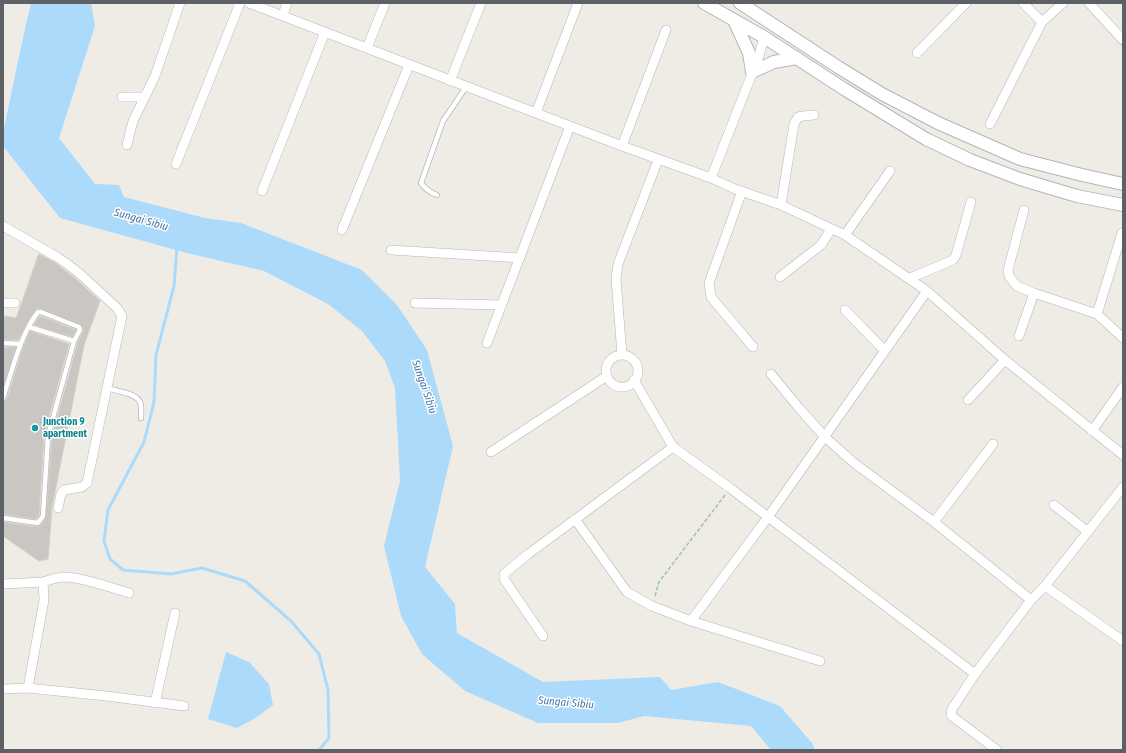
<!DOCTYPE html>
<html>
<head>
<meta charset="utf-8">
<style>
  body { margin:0 }
  #map { position:relative; width:1126px; height:753px; overflow:hidden; background:#efece6; font-family:"Fira Sans Condensed",sans-serif }
  canvas { display:block }
  .frame { position:absolute; inset:0; border:4px solid #5d6165; pointer-events:none }
</style>
</head>
<body>
<div id="map">
<canvas width="1126" height="753"></canvas>
<div class="frame"></div>
</div>
<script>
const c = document.querySelector('canvas').getContext('2d');
c.lineJoin = 'round';
function fillPath(path, color) { c.fillStyle = color; c.fill(path, 'evenodd'); }
function strokePath(path, color, width, dash) { c.strokeStyle = color; c.lineWidth = width; c.lineCap = dash ? 'butt' : 'round'; c.setLineDash(dash || []); c.stroke(path); }
function write(font, color, halo, rows, align = 'center') {
  c.font = font + ' "Fira Sans Condensed",sans-serif'; c.lineWidth = 3; c.setLineDash([]); c.textBaseline = 'middle'; c.strokeStyle = halo; c.fillStyle = color; for (const [text, x, y, turn = 0] of rows) {
    c.save(); c.translate(x, y); c.rotate((+turn || 0) * Math.PI / 180); c.textAlign = isNaN(turn) ? turn : align; if (halo) c.strokeText(text, 0, 0); c.fillText(text, 0, 0); c.restore();
  }
}
fillPath(new Path2D(`
  M 31,3 L 91,3 L 95,26 L 59,138 L 95,184 L 119,185 L 124,197 L 205,218 L 241,223 L 362,270 L 397,305 L 427,350 L 453,446 L 425,567 L 455,604 L 457,633 L 543,682 L 660,677 L 671,690 L 718,682 L 780,706 L 812,743 L 815,750 L 771,750 L 751,726 L 644,716 L 618,723 L 538,723 L 465,691 L 422,654 L 401,616 L 384,546 L 400,481 L 395,388 L 385,361 L 362,331 L 328,304 L 264,271 L 187,253 L 60,218 L 3,146 L 3,133 L 21,47 Z
  M 226,652 L 249,662 L 269,684 L 273,705 L 254,719 L 237,728 L 208,719 Z`), '#abdafa');
strokePath(new Path2D(`
  M 177,247 L 174,286 L 156,355 L 154,402 L 144,442 L 108,510 L 104,541 L 110,559 L 123,570 L 171,574 L 202,568 L 245,581 L 291,621 L 319,654 L 328,690 L 329,738 L 319,750`), '#abdafa', 3);
const building = new Path2D(`
  M 39,254 L 54,262 L 75,278 L 100,301 L 84,345 L 52,507 L 48,559 L 39,561 L 3,536 L 3,522 L 38,527 L 41,525 L 46,518 L 52,437 L 78,342 L 84,330 L 82,326 L 80,324 L 42,309 L 38,308 L 35,310 L 29,319 L 18,340 L 3,339 L 3,316 L 16,318 Z
  M 40,316 L 76,330 L 72,337 L 34,325 Z
  M 30,331 L 69,344 L 44,435 L 39,515 L 36,519 L 3,514 L 3,402 L 7,399 L 21,354 Z
  M 3,347 L 16,347 L 3,386 Z`);
fillPath(building, '#cac7c2');
strokePath(building, '#d3cec4', 1);
const lane = new Path2D(`
  M 437,195 C 429,192 425,189 421,183 L 443,121 L 466,87
  M 29,327 L 74,341
  M 3,343 L 21,344
  M 107,388 C 116,391 136,393 140,402 C 142,407 141,413 141,418
  M 3,398 C 12,371 21,333 38,312 L 41,312 L 79,327 L 80,330 L 74,341 L 48,436 L 43,516 L 38,523 L 3,518`);
const street = new Path2D(`
  M 249,3 L 622,146 L 711,178
  M 1023,3 L 1042,22
  M 1089,3 L 1123,40
  M 283,15 L 287,3
  M 764,37 L 759,56 L 711,178 L 735,189 L 781,205 L 845,235 L 927,291 L 1005,360 L 1123,455
  M 367,48 L 385,3
  M 917,53 L 966,3
  M 450,81 L 481,3
  M 122,97 L 145,97
  M 536,113 L 578,3
  M 990,124 L 1042,22 L 1063,3
  M 127,145 L 133,121 L 155,76 L 180,3
  M 622,146 L 666,30
  M 176,164 L 240,3
  M 262,191 L 325,32
  M 742,191 L 709,283 L 711,297 L 753,347
  M 781,205 L 794,124 L 798,117 L 803,116 L 814,115
  M 1024,210 L 1008,270 L 1009,276 L 1012,280 L 1017,286 L 1034,293 L 1097,314 L 1123,338
  M 3,226 L 57,257 L 66,263 L 79,273 L 117,308 L 122,316 L 87,483 L 82,487 L 64,490 L 61,494 L 58,508
  M 342,230 L 409,65
  M 845,235 L 890,171
  M 391,250 L 520,258
  M 780,277 L 821,245 L 831,229
  M 910,278 L 953,260 L 956,255 L 971,202
  M 3,303 L 15,303
  M 415,303 L 502,305
  M 845,310 L 885,351
  M 1097,314 L 1122,233
  M 1019,336 L 1034,293
  M 487,343 L 570,126
  M 622,355 L 616,279 L 618,264 L 658,160
  M606 371a16 16 0 1 1 32 0a16 16 0 1 1-32 0Z
  M 771,374 L 799,408 L 825,437 L 854,463 L 934,522 L 1031,600
  M 634,380 L 673,447 L 730,488 L 975,674
  M 968,400 L 1005,360
  M 1092,431 L 1123,387
  M 491,452 L 607,376
  M 1054,505 L 1088,532
  M 575,519 L 627,592 L 652,606 L 691,621 L 820,661
  M 934,522 L 993,444
  M 43,582 C 50,580 57,577 65,577 C 85,578 109,587 129,593
  M 3,584 L 43,582 L 44,600 L 28,688
  M 1045,586 L 1123,641
  M 691,621 L 768,517 L 927,291
  M 543,636 L 504,579 L 504,574 L 527,555 L 673,447
  M 3,689 L 28,688 L 106,696 L 184,706
  M 155,703 L 175,613
  M 997,750 L 953,717 L 951,715 L 952,709 L 975,674 L 1031,600 L 1045,586 L 1123,487`);
const secondary = new Path2D(`
  M 704,3 L 764,37 L 844,89 L 926,139 L 970,160 L 1020,179 L 1077,196 L 1123,205
  M 740,3 L 838,67 L 882,94 L 938,123 L 1020,159 L 1082,175 L 1123,184
  M 734,20 L 749,53 L 752,72 L 774,62 L 797,58`);
strokePath(lane, '#b3b6ba', 6);
strokePath(street, '#b3b6ba', 10);
strokePath(secondary, '#b2b5b9', 14);
strokePath(new Path2D(`
  M 655,596 L 659,582 L 725,495`), '#9cc3a6', 1.5, [4, 2]);
strokePath(lane, '#fff', 4.5);
strokePath(street, '#fff', 9);
strokePath(secondary, '#fff', 12);
for (const [x, y, r, color] of [
  [35,428,4,"#0f9aa8"]
]) { const dot = new Path2D(); dot.arc(x, y, r, 0, 2 * Math.PI); c.fillStyle = color; c.fill(dot); strokePath(dot, '#fff', 1.5); }
write('bold 10px', '#0d838f', '#fff', [
  ["Junction 9",43,422],
  ["apartment",43,434]
], 'left');
write('italic 11px', '#4576a3', '#fff', [
  ["Sungai Sibiu",141,220,16],
  ["Sungai Sibiu",424,387,71],
  ["Sungai Sibiu",566,703,5]
]);
</script>
</body>
</html>
